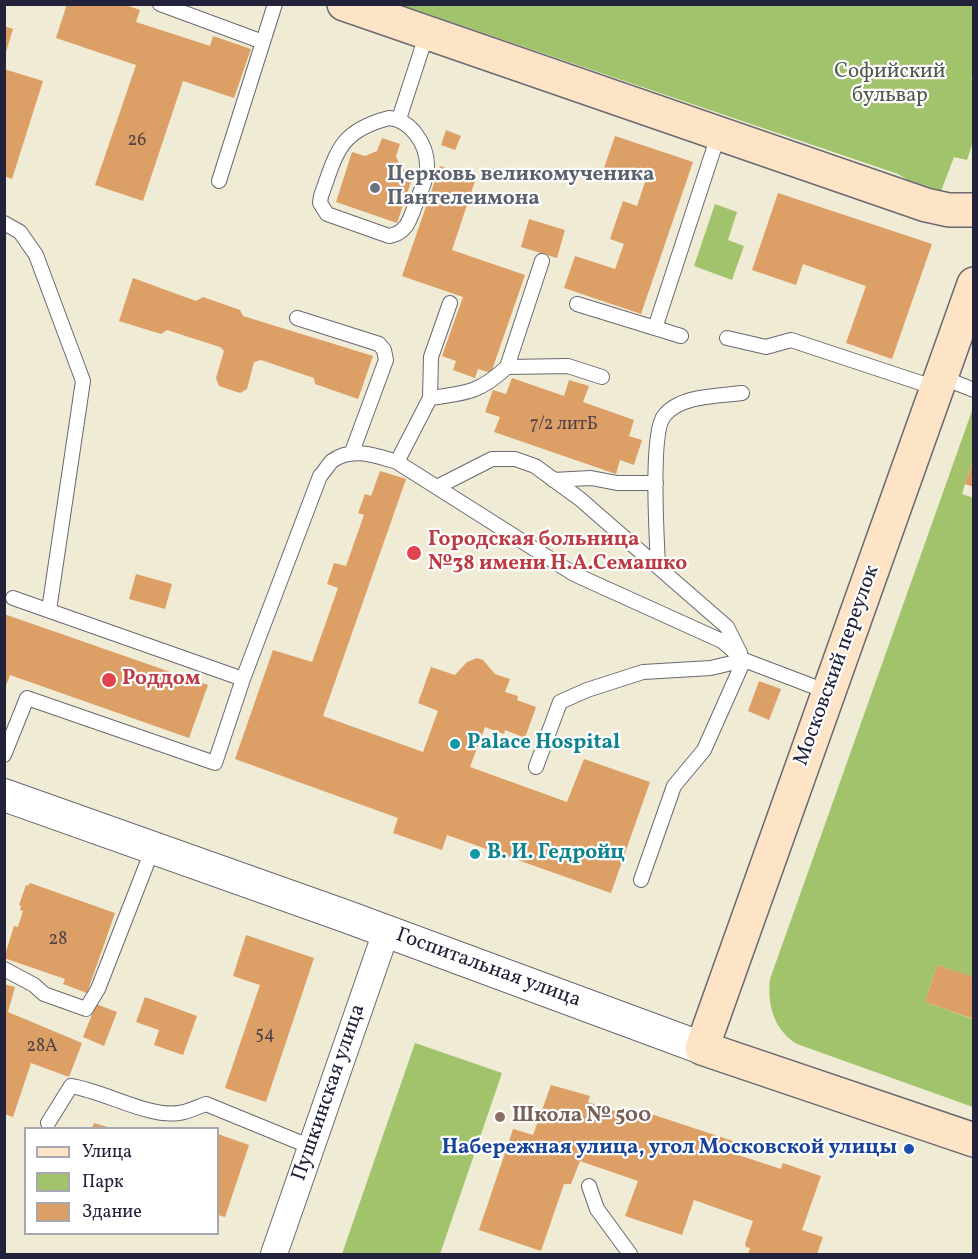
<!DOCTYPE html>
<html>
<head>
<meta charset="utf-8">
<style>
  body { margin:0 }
  #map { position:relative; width:978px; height:1259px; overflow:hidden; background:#f0ebd4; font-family:Vollkorn,serif }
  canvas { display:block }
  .frame { position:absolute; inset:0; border:6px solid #22223b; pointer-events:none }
  .legend { position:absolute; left:24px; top:1127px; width:195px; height:108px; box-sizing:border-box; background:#fff; border:2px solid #a7a7b1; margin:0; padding:8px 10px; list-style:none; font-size:18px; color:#22223b }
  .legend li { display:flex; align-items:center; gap:12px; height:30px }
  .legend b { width:30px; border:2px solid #a7a7b1 }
</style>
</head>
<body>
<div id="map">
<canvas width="978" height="1259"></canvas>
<div class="frame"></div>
<ul class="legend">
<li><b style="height:8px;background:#fee4c6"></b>Улица</li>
<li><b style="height:16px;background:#a1c36c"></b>Парк</li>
<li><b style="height:16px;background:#dc9f66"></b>Здание</li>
</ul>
</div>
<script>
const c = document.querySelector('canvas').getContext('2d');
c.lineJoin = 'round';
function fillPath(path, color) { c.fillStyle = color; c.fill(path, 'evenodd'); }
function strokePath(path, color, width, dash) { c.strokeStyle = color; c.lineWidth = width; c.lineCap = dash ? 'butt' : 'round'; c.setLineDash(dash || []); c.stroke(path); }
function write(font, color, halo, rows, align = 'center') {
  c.font = font + ' Vollkorn,serif'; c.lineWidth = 4.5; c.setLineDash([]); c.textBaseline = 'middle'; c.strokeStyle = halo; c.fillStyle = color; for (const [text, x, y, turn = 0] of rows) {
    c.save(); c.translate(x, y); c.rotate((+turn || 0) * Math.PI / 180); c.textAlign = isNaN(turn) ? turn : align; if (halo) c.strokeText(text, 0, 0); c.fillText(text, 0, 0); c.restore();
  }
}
fillPath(new Path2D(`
  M 401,5 L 973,5 L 974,71 L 971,79 L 974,81 L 973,142 L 967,160 L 954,157 L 941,191 L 908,180 L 898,174 Z
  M 715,204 L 737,212 L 728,240 L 744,246 L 732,280 L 694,266 Z
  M 973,408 L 973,459 L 962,494 L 974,498 L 973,977 L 937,965 L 925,1002 L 973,1019 L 973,1107 L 797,1044 C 774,1030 767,1005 770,979 Z
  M 415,1043 L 502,1073 L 440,1254 L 342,1254 Z`), '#a1c36c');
fillPath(new Path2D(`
  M 67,4 L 123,4 L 140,10 L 136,22 L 210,46 L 213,36 L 251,49 L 234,98 L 183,81 L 143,201 L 95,185 L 136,65 L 56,38 Z
  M 4,26 L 13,29 L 5,55 L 4,55 Z
  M 4,69 L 43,81 L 12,179 L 4,176 Z
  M 446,130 L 461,136 L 455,150 L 441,145 Z
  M 615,136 L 693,162 L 641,314 L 564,288 L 575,256 L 615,269 L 624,244 L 610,239 L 623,201 L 637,206 L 645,182 L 604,168 Z
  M 382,138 L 400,144 L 396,156 L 401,169 L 414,173 L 397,223 L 336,202 L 352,152 L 365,156 L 377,151 Z
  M 440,166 L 476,178 L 452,250 L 525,275 L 491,373 L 478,369 L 475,378 L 453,370 L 456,361 L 442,356 L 463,297 L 402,276 Z
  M 778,193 L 932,244 L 892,359 L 846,343 L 866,286 L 803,264 L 796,285 L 752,270 Z
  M 529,219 L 565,230 L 557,258 L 521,247 Z
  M 133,278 L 196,301 L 203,297 L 240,310 L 243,316 L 373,356 L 358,399 L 315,384 L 314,378 L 261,360 L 254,362 L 247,389 L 240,393 L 219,386 L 216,378 L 224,351 L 220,347 L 167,330 L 161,334 L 119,321 Z
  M 512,378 L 564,396 L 569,380 L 589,386 L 583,402 L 634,420 L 629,436 L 642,440 L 634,465 L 620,460 L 616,474 L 494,432 L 500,417 L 485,412 L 493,390 L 506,394 Z
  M 973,460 L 974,460 L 974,487 L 965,484 Z
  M 380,471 L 406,479 L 323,716 L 423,752 L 438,711 L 418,703 L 431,667 L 455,675 L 467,662 L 477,658 L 483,660 L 495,674 L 510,679 L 505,692 L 518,696 L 517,700 L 536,707 L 525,738 L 505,730 L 504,734 L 485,727 L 470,767 L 567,802 L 584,759 L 650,782 L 611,893 L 447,835 L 442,850 L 393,833 L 398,818 L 235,759 L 273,650 L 312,662 L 338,588 L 327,584 L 334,563 L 346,566 L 364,515 L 358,513 L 365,494 L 371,496 Z
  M 136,574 L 172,584 L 165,609 L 129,599 Z
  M 4,614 L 208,685 L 189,738 L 10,675 L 4,691 Z
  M 759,681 L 781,689 L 769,720 L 748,711 Z
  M 30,883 L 115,913 L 87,993 L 63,984 L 65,979 L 4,958 L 14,926 L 18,927 L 23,911 L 20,910 L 21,906 L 19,905 L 26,885 L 28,886 Z
  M 246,935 L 314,958 L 266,1102 L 225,1088 L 260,985 L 233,976 Z
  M 937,965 L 974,977 L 974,1019 L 925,1002 Z
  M 4,984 L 15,987 L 8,1012 L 82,1043 L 69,1077 L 31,1063 L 13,1117 L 4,1114 Z
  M 145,997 L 197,1016 L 183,1055 L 154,1045 L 159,1030 L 136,1022 Z
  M 96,1004 L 117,1012 L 104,1046 L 83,1037 Z
  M 551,1085 L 590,1096 L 588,1102 L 639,1119 L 642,1111 L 733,1141 L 729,1152 L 781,1169 L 783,1163 L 821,1176 L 802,1230 L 823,1237 L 817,1254 L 748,1254 L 750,1248 L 746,1247 L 745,1244 L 753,1221 L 694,1200 L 682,1235 L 625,1216 L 638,1181 L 580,1161 L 571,1184 L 564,1184 L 541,1251 L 479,1230 L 513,1129 L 533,1135 Z
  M 94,1123 L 111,1128 L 92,1128 Z
  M 218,1134 L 249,1145 L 225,1217 L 218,1215 Z`), '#dc9f66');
const service = new Path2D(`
  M 160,4 L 263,42
  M 389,118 C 411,120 428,145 427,168 C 427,180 420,192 416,203 C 410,219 407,233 389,236 L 327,214 L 320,203 L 321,196 C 337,152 339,131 389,118 Z
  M 399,119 L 427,33
  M 219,181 L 275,4
  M 4,223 L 20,232 L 36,255 L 83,381 L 49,610
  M 577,304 L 681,336
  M 297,318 L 379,344 L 384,350 L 386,360 L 352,452
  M 655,328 L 719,133
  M 727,338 L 766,347 L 791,340 L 936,388
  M 507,367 L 542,261
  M 941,377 L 974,390
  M 430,398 L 431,357 L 450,303
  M 397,462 L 430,398 C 466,393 479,393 507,367 L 568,366 L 602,377
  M 553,480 L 591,478 L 617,483 L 656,483
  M 437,487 L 492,459 L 515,459 L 535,466 L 580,499 L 727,627 L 740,653
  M 658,567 C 657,540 650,433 664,416 C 680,395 719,396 742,393
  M 13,598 L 243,679
  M 4,755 L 27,698 L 215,763 L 243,679 L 320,476 C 324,472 328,465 332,461 C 352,446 377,456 397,462 L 574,574 L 722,641 L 744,660 L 828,692
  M 536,767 L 560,702 L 587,690 L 643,672 L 711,668 L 744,660
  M 641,880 L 674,786 L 704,750 L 744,660
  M 4,969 L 34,985 L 44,994 L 86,1009 L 98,989 L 153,848
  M 48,1123 L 71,1086 C 104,1091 149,1118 179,1113 C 188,1112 197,1107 206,1104 L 311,1147
  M 589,1186 L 597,1209 L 630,1254`);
const minor = new Path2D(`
  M 274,1254 L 386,932`);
const tertiary = new Path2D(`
  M 4,795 L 345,916 L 702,1048`);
const secondary = new Path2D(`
  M 344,4 L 926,205 L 949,210 L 974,210
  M 974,284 L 702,1048 L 974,1140`);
strokePath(service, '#6a6871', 16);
strokePath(minor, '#6a6871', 28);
strokePath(tertiary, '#6a6871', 34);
strokePath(secondary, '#6a6871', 36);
strokePath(service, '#fff', 14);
strokePath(minor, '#fff', 26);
strokePath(tertiary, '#fff', 32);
strokePath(secondary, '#fee4c6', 33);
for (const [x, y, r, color] of [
  [375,188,6,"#6b7280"],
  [414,553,8,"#e0444e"],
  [109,680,8,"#e0444e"],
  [455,744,6,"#0f9aa8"],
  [475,854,6,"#0f9aa8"],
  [500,1117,6,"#8d6e63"],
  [909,1149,6,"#1a4fb4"]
]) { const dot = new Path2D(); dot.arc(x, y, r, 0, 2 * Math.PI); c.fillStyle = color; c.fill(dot); strokePath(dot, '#fff', 2); }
write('18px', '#504146', null, [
  ["26",137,142],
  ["7/2 литБ",564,426],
  ["28",58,941],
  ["54",265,1036],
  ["28А",42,1048]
]);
write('21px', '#4e5a4c', '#fff', [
  ["Софийский",890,73],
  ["бульвар",890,97]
]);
write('bold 21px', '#5b616d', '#fff', [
  ["Церковь великомученика",387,176],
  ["Пантелеимона",387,200]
], 'left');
write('bold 21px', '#be3a42', '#fff', [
  ["Городская больница",428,541],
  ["№38 имени Н.А.Семашко",428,565],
  ["Роддом",122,680]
], 'left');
write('21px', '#22223b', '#fff', [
  ["Московский переулок",838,666,-70],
  ["Госпитальная улица",488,969,20],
  ["Пушкинская улица",330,1093,-71]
]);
write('bold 21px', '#0d838f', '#fff', [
  ["Palace Hospital",467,744],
  ["В. И. Гедройц",487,854]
], 'left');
write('bold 21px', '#785e54', '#fff', [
  ["Школа № 500",512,1117]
], 'left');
write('bold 21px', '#164399', '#fff', [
  ["Набережная улица, угол Московской улицы",897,1149]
], 'right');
</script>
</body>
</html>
